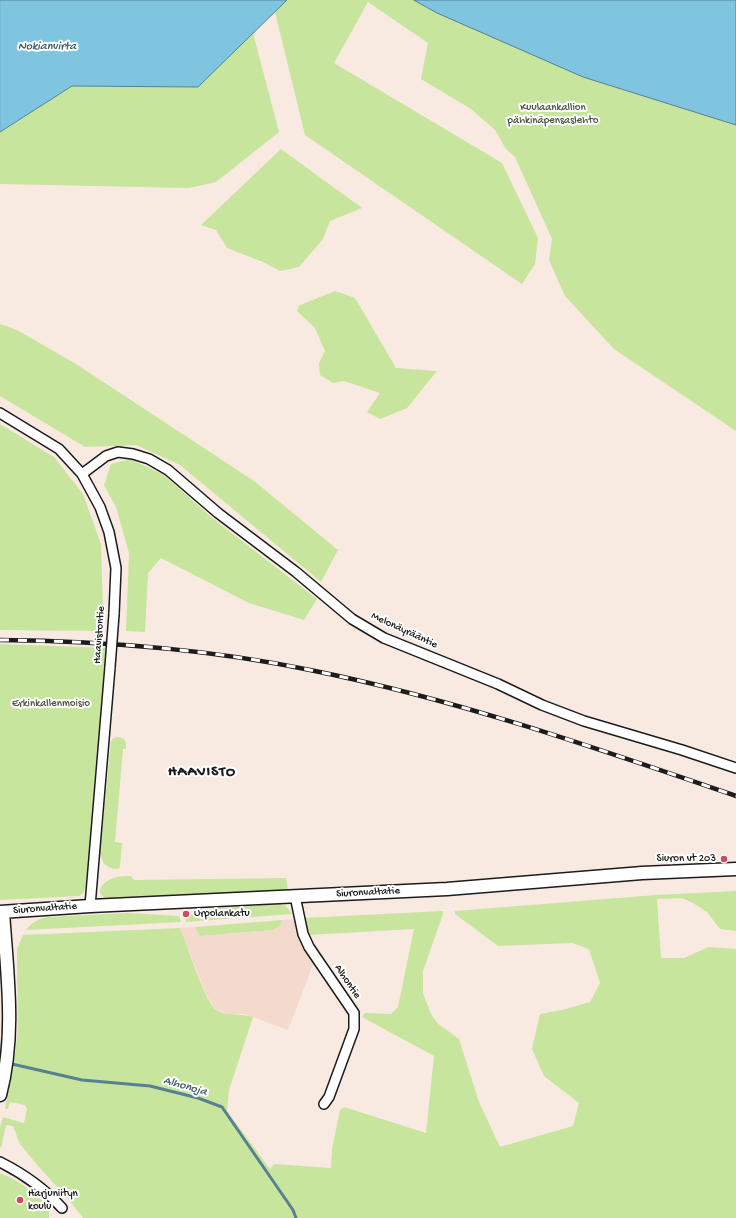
<!DOCTYPE html>
<html>
<head>
<meta charset="utf-8">
<style>
  body { margin:0 }
  canvas { display:block; background:#f8e9e1 }
</style>
</head>
<body>
<canvas width="736" height="1218"></canvas>
<script>
const c = document.querySelector('canvas').getContext('2d');
c.lineJoin = 'round';
function fillPath(path, color) { c.fillStyle = color; c.fill(path, 'evenodd'); }
function strokePath(path, color, width, dash) { c.strokeStyle = color; c.lineWidth = width; c.lineCap = dash ? 'butt' : 'round'; c.setLineDash(dash || []); c.stroke(path); }
function write(font, color, halo, rows, align = 'center') {
  c.font = font + ' "Gochi Hand",sans-serif'; c.lineWidth = 4; c.setLineDash([]); c.textBaseline = 'middle'; c.strokeStyle = halo; c.fillStyle = color; for (const [text, x, y, turn = 0] of rows) {
    c.save(); c.translate(x, y); c.rotate((+turn || 0) * Math.PI / 180); c.textAlign = isNaN(turn) ? turn : align; if (halo) c.strokeText(text, 0, 0); c.fillText(text, 0, 0); c.restore();
  }
}
fillPath(new Path2D(`
  M 296,919 L 314,962 L 288,1030 L 253,1017 L 244,1014 L 230,1015 L 214,1008 L 206,994 L 180,928 L 195,927 L 200,936 L 272,930 L 279,927 L 283,920 Z`), '#f4dacc');
fillPath(new Path2D(`
  M 287,0 L 414,0 L 437,13 L 736,120 L 736,431 L 614,349 L 565,296 L 549,260 L 552,239 L 515,157 L 506,149 L 495,130 L 471,109 L 421,79 L 428,43 L 368,2 L 334,63 L 502,163 L 538,238 L 535,264 L 522,284 L 305,135 L 275,12 Z
  M 253,33 L 279,132 L 216,182 L 189,188 L 0,184 L 0,132 L 72,86 L 198,87 Z
  M 281,149 L 362,208 L 330,221 L 323,239 L 299,267 L 280,271 L 263,262 L 227,248 L 216,230 L 201,225 Z
  M 335,291 L 355,298 L 396,368 L 437,371 L 407,408 L 380,419 L 367,412 L 380,393 L 344,381 L 333,383 L 320,375 L 319,363 L 325,351 L 315,328 L 297,311 L 300,305 Z
  M 0,324 L 17,330 L 76,364 L 254,481 L 338,550 L 321,582 L 180,465 L 136,445 L 85,447 L 0,396 Z
  M 0,424 L 54,457 L 83,494 L 101,544 L 103,610 L 102,631 L 0,630 Z
  M 130,459 L 164,475 L 211,517 L 317,599 L 304,620 L 249,603 L 161,558 L 148,573 L 145,632 L 126,631 L 129,553 L 116,507 L 104,485 L 111,464 Z
  M 0,644 L 108,648 L 87,886 L 83,893 L 79,896 L 0,900 Z
  M 119,737 L 124,739 L 126,743 L 126,749 L 123,749 L 115,842 L 122,843 L 120,867 L 118,869 C 107,869 102,863 100,853 L 111,742 L 113,738 Z
  M 131,876 L 134,880 L 286,878 L 288,891 L 111,900 C 92,895 101,882 114,878 C 119,876 126,876 131,876 Z
  M 736,891 L 736,931 L 720,929 L 707,912 L 693,903 L 682,898 L 657,899 L 661,958 L 684,958 L 709,947 L 736,949 L 736,1218 L 83,1218 L 69,1200 L 39,1167 L 20,1144 L 13,1126 L 6,1125 L 1,1148 L 0,1147 L 0,1127 L 3,1117 L 24,1123 L 27,1109 L 25,1105 L 10,1102 L 8,1109 L 5,1109 L 15,1056 L 18,1027 L 17,960 L 17,949 L 23,935 L 180,928 C 187,944 204,998 214,1008 C 224,1017 241,1013 253,1017 L 229,1090 L 227,1111 L 270,1169 L 274,1164 L 331,1168 L 332,1149 L 340,1110 L 344,1107 L 426,1133 L 434,1056 L 362,1017 L 365,1013 L 391,1014 L 398,1007 L 414,929 L 308,935 L 304,918 L 443,911 L 443,914 L 423,971 L 423,993 L 431,1014 L 437,1023 L 459,1039 L 479,1102 L 500,1147 L 573,1126 L 579,1103 L 544,1076 L 532,1049 L 540,1014 L 562,1010 L 590,1002 L 600,983 L 589,949 L 572,943 L 498,946 L 455,914 L 455,911 L 656,895 Z
  M 280,904 L 286,906 L 292,914 L 186,922 L 185,916 L 216,908 Z
  M 128,913 L 179,916 L 181,922 L 26,930 C 32,922 38,919 48,917 Z
  M 283,920 L 279,927 L 272,930 L 200,936 L 195,927 Z
  M 0,1173 C 14,1178 54,1201 49,1218 L 0,1218 Z`), '#c7e59d');
const water = new Path2D(`
  M 0,0 L 287,0 L 198,87 L 72,86 L 0,132 Z
  M 414,0 L 736,0 L 736,125 L 583,77 L 437,13 Z`);
fillPath(water, '#7fc5e0');
strokePath(water, '#578192', 1);
strokePath(new Path2D(`
  M 12,1064 L 82,1080 L 150,1086 L 198,1098 L 222,1107 L 293,1210 L 296,1218`), '#578192', 3);
const street = new Path2D(`
  M 0,413 L 59,449 L 82,474 L 100,507 L 109,532 L 116,568 L 114,614
  M 82,474 L 106,456 L 118,452 L 133,454 L 149,459 L 168,470 L 218,513 L 296,572 L 352,619 L 384,638 L 498,684 L 542,705 L 584,721 L 682,750 L 736,768
  M 295,896 L 303,934 L 309,947 L 354,1013 L 354,1029 L 329,1097 L 324,1104
  M 90,906 L 110,667
  M 0,1162 C 24,1174 44,1188 62,1208`);
const secondary = new Path2D(`
  M 0,912 L 90,906 L 447,889 L 642,873 L 736,869
  M 0,1095 C 16,1035 7,973 3,912`);
strokePath(street, '#1c1c1c', 12);
strokePath(secondary, '#1c1c1c', 15);
strokePath(street, '#fff', 9);
strokePath(secondary, '#fff', 12);
const rail = new Path2D(`
  M 0,640 C 103,641 208,649 310,670 C 455,699 596,748 736,796`);
strokePath(rail, '#1c1c1c', 4.5);
strokePath(rail, '#fff', 3, [9]);
const streetBridge = new Path2D(`
  M 110,667 L 114,614`);
strokePath(streetBridge, '#1c1c1c', 12, []);
strokePath(streetBridge, '#fff', 9);
for (const [x, y, r, color] of [
  [724,859,4,"#d1495b"],
  [186,914,4,"#d1495b"],
  [20,1200,4,"#d1495b"]
]) { const dot = new Path2D(); dot.arc(x, y, r, 0, 2 * Math.PI); c.fillStyle = color; c.fill(dot); strokePath(dot, '#fff', 1.5); }
write('11px', '#4f5843', '#fff', [
  ["Kuulaankallion",553,108],
  ["pähkinäpensaslehto",553,121],
  ["Erkinkallenmoisio",51,704]
]);
write('11px', '#1c1c1c', '#fff', [
  ["Melonäyrääntie",404,631,25],
  ["Haavistontie",100,635,-86],
  ["Siuronvaltatie",368,893,-3],
  ["Siuronvaltatie",45,909,-4],
  ["Alhontie",347,982,56]
]);
write('11px', '#1c1c1c', '#fff', [
  ["Siuron vt 203",716,859,"right"],
  ["Urpolankatu",194,914],
  ["Harjuniityn",28,1194],
  ["koulu",28,1207]
], 'left');
write('italic 12px', '#44606a', '#fff', [
  ["Nokianvirta",47,47],
  ["Alhonoja",185,1087,16]
]);
c.letterSpacing = '1px';
write('bold 15px', '#1c1c1c', '#fff', [
  ["HAAVISTO",202,773]
]);
c.letterSpacing = '0px';
</script>
</body>
</html>
